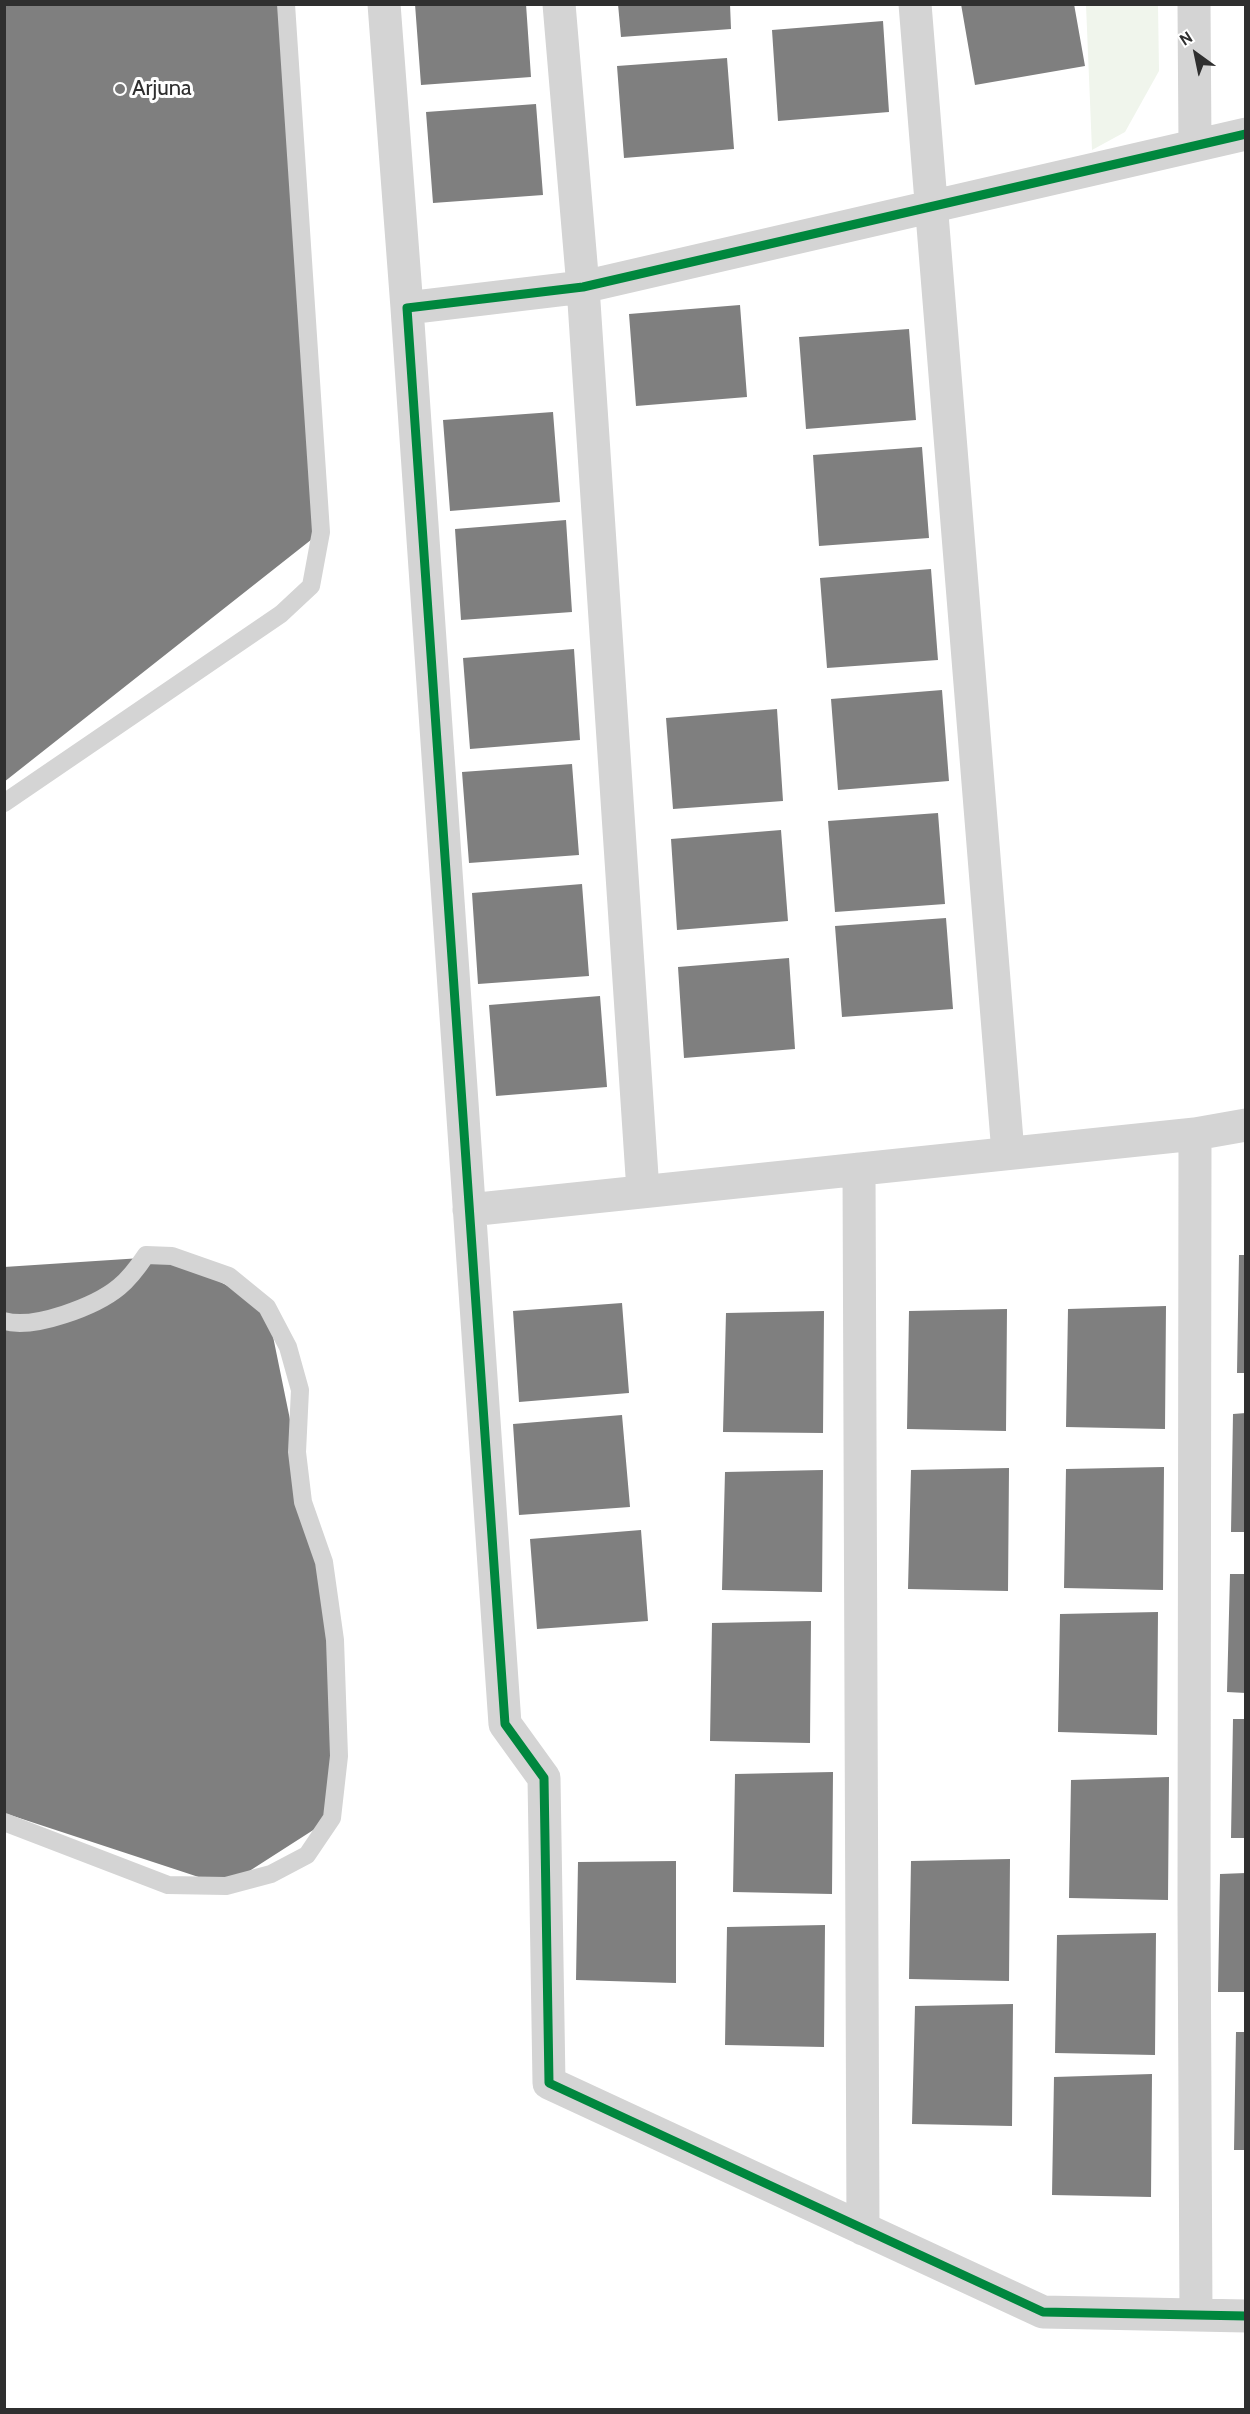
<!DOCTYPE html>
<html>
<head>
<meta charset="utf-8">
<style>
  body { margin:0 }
  #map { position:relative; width:1250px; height:2414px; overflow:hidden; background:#fff; font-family:Cabin,sans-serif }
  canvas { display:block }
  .frame { position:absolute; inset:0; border:6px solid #2f2f2f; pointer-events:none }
  .north { position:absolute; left:1166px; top:24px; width:60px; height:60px; -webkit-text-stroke:4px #fff; paint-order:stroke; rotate:327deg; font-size:16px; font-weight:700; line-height:24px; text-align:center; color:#2f2f2f }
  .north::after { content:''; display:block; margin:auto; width:21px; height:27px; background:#2f2f2f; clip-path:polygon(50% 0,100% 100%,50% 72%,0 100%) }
</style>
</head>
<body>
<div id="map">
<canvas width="1250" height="2414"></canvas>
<div class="frame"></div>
<div class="north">N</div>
</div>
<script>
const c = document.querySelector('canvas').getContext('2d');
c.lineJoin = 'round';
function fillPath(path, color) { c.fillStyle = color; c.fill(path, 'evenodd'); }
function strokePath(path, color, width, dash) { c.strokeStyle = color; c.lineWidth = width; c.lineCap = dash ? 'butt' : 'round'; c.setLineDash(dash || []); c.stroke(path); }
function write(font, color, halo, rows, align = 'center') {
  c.font = font + ' Cabin,sans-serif'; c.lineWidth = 6; c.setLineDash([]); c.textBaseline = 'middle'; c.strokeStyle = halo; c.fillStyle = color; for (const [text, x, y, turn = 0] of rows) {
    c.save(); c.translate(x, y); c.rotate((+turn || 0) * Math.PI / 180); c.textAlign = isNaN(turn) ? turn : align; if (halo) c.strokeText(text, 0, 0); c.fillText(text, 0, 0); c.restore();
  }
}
fillPath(new Path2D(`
  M 1086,5 L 1158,5 L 1159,71 L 1125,132 L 1092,150 Z`), '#f0f5ec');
fillPath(new Path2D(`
  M 4,4 L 286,4 L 321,532 L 4,782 Z
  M 415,4 L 526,4 L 531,77 L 421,85 Z
  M 618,4 L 730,4 L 731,29 L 621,37 Z
  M 961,4 L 1074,4 L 1085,66 L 975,85 Z
  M 883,21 L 889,112 L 778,121 L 772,30 Z
  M 727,58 L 734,149 L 624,158 L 617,66 Z
  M 536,104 L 543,195 L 433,203 L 426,112 Z
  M 740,305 L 747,397 L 636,406 L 629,314 Z
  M 909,329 L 916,420 L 806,429 L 799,337 Z
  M 553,412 L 560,502 L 450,511 L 443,420 Z
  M 922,447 L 929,538 L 819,546 L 813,455 Z
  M 566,520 L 572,612 L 461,620 L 455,529 Z
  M 931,569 L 938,660 L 827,668 L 820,578 Z
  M 574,649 L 580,740 L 470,749 L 463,658 Z
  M 942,690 L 949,781 L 838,790 L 831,699 Z
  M 777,709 L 783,801 L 673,809 L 666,718 Z
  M 572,764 L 579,855 L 469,863 L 462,772 Z
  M 938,813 L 945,904 L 835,912 L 828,821 Z
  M 781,830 L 788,921 L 677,930 L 671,839 Z
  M 582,884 L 589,976 L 478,984 L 472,893 Z
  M 946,918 L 953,1009 L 842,1017 L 835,926 Z
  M 789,958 L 795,1049 L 684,1058 L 678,967 Z
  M 600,996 L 607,1087 L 496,1096 L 489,1005 Z
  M 1239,1255 L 1246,1255 L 1246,1373 L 1237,1373 Z
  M 172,1256 L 267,1307 L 335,1640 L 332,1818 L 226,1886 L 4,1813 L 4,1267 Z
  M 622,1303 L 629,1393 L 519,1402 L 513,1311 Z
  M 1166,1306 L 1165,1429 L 1066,1427 L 1068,1309 Z
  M 1007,1309 L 1006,1431 L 907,1429 L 909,1311 Z
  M 824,1311 L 823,1433 L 723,1432 L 726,1313 Z
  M 1246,1413 L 1246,1532 L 1231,1532 L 1233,1414 Z
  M 622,1415 L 630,1507 L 519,1515 L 513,1424 Z
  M 1164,1467 L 1163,1590 L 1064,1588 L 1066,1469 Z
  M 1009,1468 L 1008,1591 L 908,1589 L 911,1470 Z
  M 823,1470 L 822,1592 L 722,1590 L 725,1472 Z
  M 641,1530 L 648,1621 L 537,1629 L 530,1539 Z
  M 1230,1574 L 1246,1574 L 1246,1693 L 1227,1692 Z
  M 1158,1612 L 1157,1735 L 1058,1732 L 1060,1614 Z
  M 811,1621 L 810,1743 L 710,1741 L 712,1623 Z
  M 1233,1719 L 1246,1719 L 1246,1838 L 1231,1838 Z
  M 833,1772 L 832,1894 L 733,1892 L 735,1774 Z
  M 1169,1777 L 1168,1900 L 1069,1898 L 1071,1780 Z
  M 1010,1859 L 1009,1981 L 909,1979 L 911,1861 Z
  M 676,1861 L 676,1983 L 576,1980 L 578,1862 Z
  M 1246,1873 L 1246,1992 L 1218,1992 L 1220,1874 Z
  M 825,1925 L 824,2047 L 725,2045 L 727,1927 Z
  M 1156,1933 L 1155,2055 L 1055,2053 L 1057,1935 Z
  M 1013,2004 L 1012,2126 L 912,2124 L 915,2006 Z
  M 1236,2032 L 1246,2032 L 1246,2150 L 1234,2150 Z
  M 1152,2074 L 1151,2197 L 1052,2195 L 1054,2077 Z`), '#7f7f7f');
strokePath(new Path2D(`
  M 4,803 L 281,614 L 311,586 L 321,532 L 286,4
  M 4,1321 C 34,1330 96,1306 119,1287 C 130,1278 138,1267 146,1255 L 172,1256 L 229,1276 L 267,1307 L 288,1347 L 300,1390 L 297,1452 L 303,1502 L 324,1562 L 335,1640 L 339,1756 L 332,1818 L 307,1855 L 271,1874 L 226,1886 L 168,1885 L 4,1822`), '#d4d4d4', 18);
strokePath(new Path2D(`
  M 384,4 L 407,308
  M 559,4 L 583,287 L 643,1191
  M 915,4 L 1008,1153
  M 1194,4 L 1195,145
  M 1246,134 L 583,287 L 407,308 L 505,1724 L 544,1778 L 549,2083 L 1043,2312 L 1246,2316
  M 1195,1134 L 1246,1125
  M 859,1169 L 863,2229
  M 469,1210 L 1195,1134 L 1194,1901 L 1196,2315`), '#d4d4d4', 33);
strokePath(new Path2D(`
  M 1246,134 L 583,287 L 407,308 L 505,1724 L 544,1778 L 549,2083 L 1043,2312 L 1246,2316`), '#00873e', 9);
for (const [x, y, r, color] of [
  [120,89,6,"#787878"]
]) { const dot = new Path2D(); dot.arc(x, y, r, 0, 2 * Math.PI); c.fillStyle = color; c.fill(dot); strokePath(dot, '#fff', 2); }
write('22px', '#2f2f2f', '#fff', [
  ["Arjuna",132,89]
], 'left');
</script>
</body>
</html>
